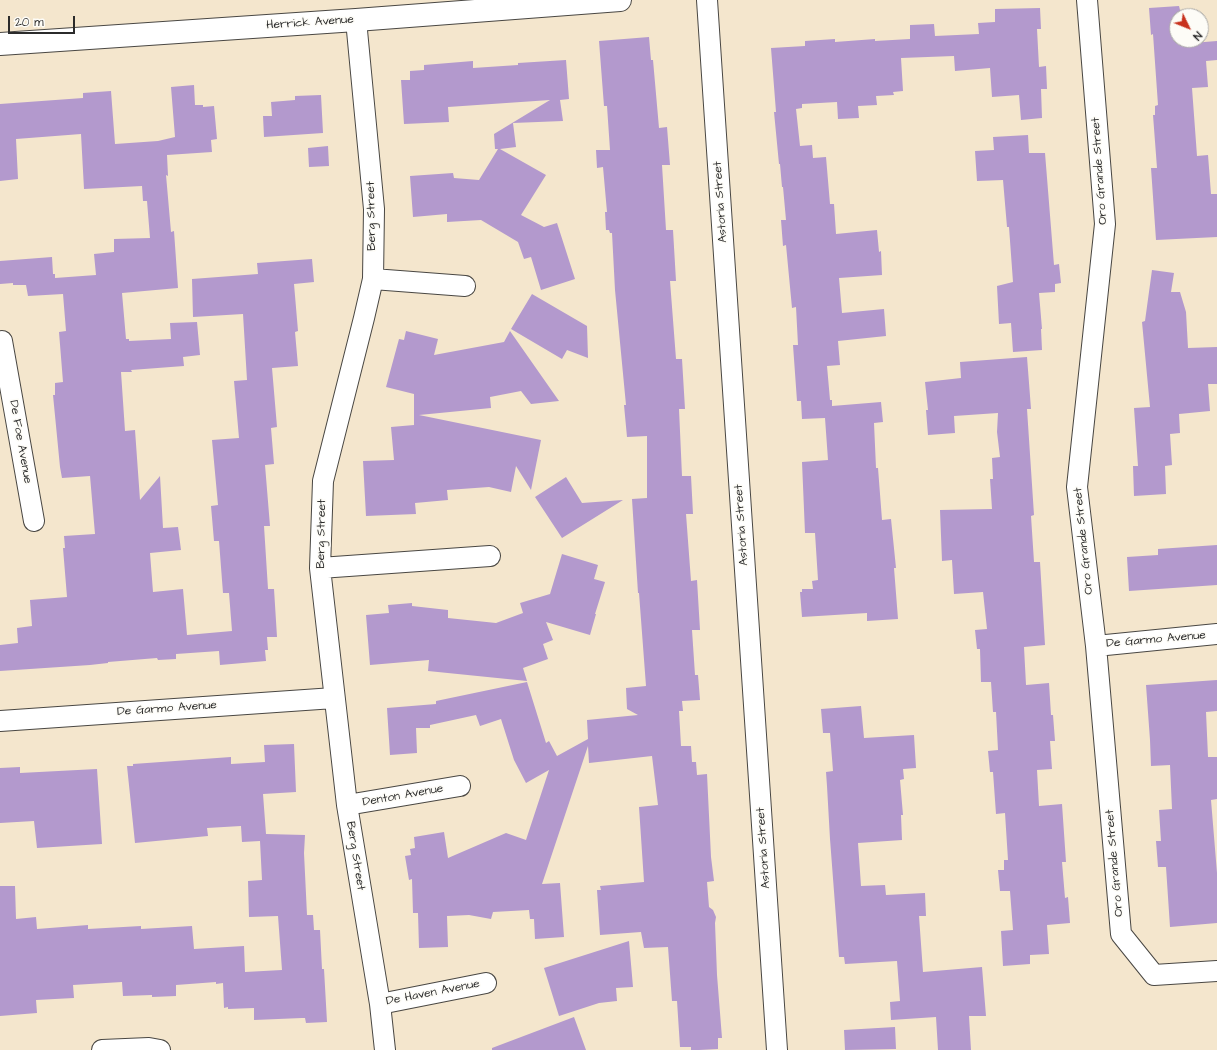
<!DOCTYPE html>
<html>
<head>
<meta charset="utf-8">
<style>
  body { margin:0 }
  #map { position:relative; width:1217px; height:1050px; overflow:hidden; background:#f4e6cd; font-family:"Architects Daughter",sans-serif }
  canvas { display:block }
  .north { position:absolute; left:1169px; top:8px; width:40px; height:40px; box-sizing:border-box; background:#fdfcf7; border:1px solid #a9a8a5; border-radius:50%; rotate:133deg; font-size:11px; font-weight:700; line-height:16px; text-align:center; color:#2b2b2b }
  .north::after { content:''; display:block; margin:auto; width:14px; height:18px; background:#c8321e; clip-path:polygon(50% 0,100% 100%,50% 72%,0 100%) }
  .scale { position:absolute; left:8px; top:16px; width:67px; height:18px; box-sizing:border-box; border:2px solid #2b2b2b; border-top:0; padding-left:5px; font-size:12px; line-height:14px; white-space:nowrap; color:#2b2b2b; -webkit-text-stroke:3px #fdfcf7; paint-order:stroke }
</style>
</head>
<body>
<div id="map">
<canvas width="1217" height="1050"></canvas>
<div class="north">N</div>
<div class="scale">20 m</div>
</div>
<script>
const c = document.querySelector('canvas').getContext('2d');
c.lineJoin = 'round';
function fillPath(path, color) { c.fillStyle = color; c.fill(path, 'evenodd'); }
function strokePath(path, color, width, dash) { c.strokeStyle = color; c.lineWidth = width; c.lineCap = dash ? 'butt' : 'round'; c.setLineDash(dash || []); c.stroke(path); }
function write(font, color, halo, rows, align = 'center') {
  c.font = font + ' "Architects Daughter",sans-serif'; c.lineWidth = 3; c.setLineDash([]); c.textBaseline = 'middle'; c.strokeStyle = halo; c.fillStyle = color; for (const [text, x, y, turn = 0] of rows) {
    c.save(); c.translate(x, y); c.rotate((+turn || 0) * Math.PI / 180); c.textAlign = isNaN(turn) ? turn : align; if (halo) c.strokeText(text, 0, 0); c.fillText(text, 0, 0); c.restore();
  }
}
fillPath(new Path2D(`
  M 1179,6 L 1180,10 L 1190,10 L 1190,16 L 1177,16 L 1177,40 L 1192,40 L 1192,43 L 1217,41 L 1217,60 L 1206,61 L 1208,87 L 1192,88 L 1197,156 L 1208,155 L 1211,194 L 1217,194 L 1217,237 L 1156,240 L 1151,168 L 1157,168 L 1153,115 L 1155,115 L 1155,106 L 1158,105 L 1153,34 L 1151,35 L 1149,8 Z
  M 1040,8 L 1041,29 L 1037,29 L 1039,67 L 1046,66 L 1047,89 L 1041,89 L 1042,118 L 1021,120 L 1019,95 L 992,97 L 990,68 L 955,71 L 954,56 L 901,58 L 903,91 L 893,92 L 894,95 L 876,96 L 877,105 L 858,106 L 859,118 L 838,119 L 837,102 L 802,104 L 802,108 L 796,109 L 800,146 L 812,145 L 813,158 L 826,157 L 830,204 L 834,204 L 836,234 L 877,230 L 879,252 L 881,251 L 882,275 L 839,278 L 842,313 L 884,309 L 886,336 L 838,341 L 840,365 L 827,366 L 830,400 L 832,400 L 832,406 L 881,402 L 883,422 L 874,423 L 876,468 L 878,468 L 882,520 L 891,519 L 896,568 L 894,568 L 898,619 L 867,621 L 867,613 L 802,617 L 800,592 L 802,592 L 802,589 L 813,589 L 812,581 L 818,580 L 815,533 L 805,533 L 802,462 L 828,460 L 825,418 L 802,419 L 801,401 L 797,401 L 793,345 L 798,345 L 796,307 L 792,308 L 786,245 L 783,246 L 781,220 L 786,220 L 783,187 L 782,187 L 780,164 L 779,164 L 774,112 L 776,112 L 771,48 L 805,46 L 805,41 L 835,39 L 835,42 L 875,39 L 875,41 L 910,39 L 910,25 L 934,24 L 935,36 L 979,34 L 978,23 L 995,22 L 995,9 Z
  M 649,37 L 651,60 L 653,60 L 659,128 L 667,127 L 670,165 L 662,165 L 666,230 L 673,230 L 676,281 L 670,281 L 676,359 L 682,359 L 685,409 L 679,409 L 682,476 L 691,476 L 693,514 L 686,514 L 691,581 L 697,580 L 700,630 L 692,630 L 695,675 L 698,675 L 700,700 L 682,701 L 683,711 L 679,711 L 681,746 L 691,746 L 692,762 L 696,762 L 697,775 L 707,774 L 711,857 L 714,881 L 707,882 L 709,907 L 713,910 L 716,917 L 715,923 L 717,975 L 722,1038 L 718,1038 L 718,1049 L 699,1050 L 691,1050 L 691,1047 L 680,1047 L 677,1001 L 672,1001 L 668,947 L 644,948 L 641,932 L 600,935 L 597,890 L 601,890 L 600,886 L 644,882 L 639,807 L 658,805 L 652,756 L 589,763 L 588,746 L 542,884 L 560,883 L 564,937 L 535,939 L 534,919 L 530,919 L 529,910 L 493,912 L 491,919 L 469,915 L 447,916 L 448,947 L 419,948 L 418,913 L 413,913 L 412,879 L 409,880 L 405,856 L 411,855 L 410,849 L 415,848 L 414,837 L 444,832 L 448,858 L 506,833 L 526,840 L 549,770 L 526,783 L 514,760 L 501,719 L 480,726 L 476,715 L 430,725 L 430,728 L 416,728 L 417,753 L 390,755 L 387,708 L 436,704 L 436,701 L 527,682 L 546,743 L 549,741 L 557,756 L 588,739 L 587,720 L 638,715 L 627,709 L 626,688 L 646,686 L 639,593 L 638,593 L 632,499 L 647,498 L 647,436 L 627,437 L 624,405 L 626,405 L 615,290 L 612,233 L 610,233 L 609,230 L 606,230 L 605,212 L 607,212 L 603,167 L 597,168 L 596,150 L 610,150 L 607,106 L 604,106 L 599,41 Z
  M 566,60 L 569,99 L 560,100 L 563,121 L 513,123 L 516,147 L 500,149 L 546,175 L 521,215 L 544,227 L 557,223 L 575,279 L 541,290 L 531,257 L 524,259 L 518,242 L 481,220 L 447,222 L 447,214 L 413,217 L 410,176 L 453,173 L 454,178 L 479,180 L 498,149 L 495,149 L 494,134 L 550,100 L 448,107 L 449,122 L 404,124 L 401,80 L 410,80 L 410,71 L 424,70 L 424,65 L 473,61 L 473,68 L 518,65 L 518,63 Z
  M 194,85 L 195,105 L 203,105 L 203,107 L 214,106 L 217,139 L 211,140 L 212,152 L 167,155 L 168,176 L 166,175 L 171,232 L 174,231 L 178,288 L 122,293 L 126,339 L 129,339 L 129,341 L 171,339 L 170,323 L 197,322 L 200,355 L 183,357 L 184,366 L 131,370 L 132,372 L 121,372 L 125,431 L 135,430 L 140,500 L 160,476 L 163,528 L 178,527 L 181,550 L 150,553 L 153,592 L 183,589 L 187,635 L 232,631 L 229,593 L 223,593 L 219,541 L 214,541 L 211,506 L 218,505 L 212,440 L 239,438 L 234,381 L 247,380 L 243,314 L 193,317 L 192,279 L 258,274 L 257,263 L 312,259 L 314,282 L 294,284 L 298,331 L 295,332 L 298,366 L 272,368 L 277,427 L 271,428 L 274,464 L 265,465 L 270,526 L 264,526 L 268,589 L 274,589 L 277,637 L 267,637 L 268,650 L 265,650 L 266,661 L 220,665 L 219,651 L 176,654 L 176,659 L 158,660 L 157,658 L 108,662 L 108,663 L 90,665 L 0,671 L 0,645 L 18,643 L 17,628 L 32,626 L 30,600 L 67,597 L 63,548 L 65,548 L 64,536 L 95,534 L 90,476 L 62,478 L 60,467 L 53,395 L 55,395 L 55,383 L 63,382 L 59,332 L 66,331 L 63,294 L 28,296 L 26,285 L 13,285 L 13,283 L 0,284 L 0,261 L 52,257 L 53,274 L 55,274 L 55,278 L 96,275 L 94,254 L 114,252 L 114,239 L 150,238 L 147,201 L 143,201 L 142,186 L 84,189 L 81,134 L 16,139 L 18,179 L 0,181 L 0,104 L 83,98 L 83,93 L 111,91 L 115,144 L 158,141 L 175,137 L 171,87 Z
  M 321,95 L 323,133 L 264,137 L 263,116 L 272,116 L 271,102 L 295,100 L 295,96 Z
  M 1028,135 L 1029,153 L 1045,153 L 1054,265 L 1059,264 L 1061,283 L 1055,284 L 1055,292 L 1039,293 L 1042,329 L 1041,329 L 1042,350 L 1013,352 L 1011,323 L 999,324 L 997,286 L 1013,282 L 1009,227 L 1007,227 L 1003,180 L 977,181 L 975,151 L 994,150 L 993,137 Z
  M 328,146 L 329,166 L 309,167 L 308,148 Z
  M 1152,270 L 1174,273 L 1171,292 L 1180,292 L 1186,312 L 1188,348 L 1217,347 L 1217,384 L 1208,384 L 1210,411 L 1179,414 L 1180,433 L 1170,434 L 1172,465 L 1165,466 L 1166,494 L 1134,496 L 1133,466 L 1138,466 L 1134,408 L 1150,407 L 1142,322 L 1145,321 Z
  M 532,294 L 587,326 L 588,358 L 567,350 L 562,359 L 511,329 Z
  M 406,331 L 438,339 L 434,355 L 504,342 L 510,331 L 559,401 L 531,404 L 521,391 L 490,397 L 491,408 L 419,415 L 541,440 L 531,490 L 516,466 L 511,492 L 489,487 L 447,490 L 448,500 L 415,503 L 416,514 L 366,516 L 363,461 L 394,460 L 391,427 L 414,425 L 414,394 L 386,387 L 399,339 L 404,340 Z
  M 1027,357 L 1031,409 L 1027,409 L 1034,515 L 1031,516 L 1034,562 L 1040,562 L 1045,645 L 1024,647 L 1026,685 L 1049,683 L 1051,715 L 1053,715 L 1055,741 L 1050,741 L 1052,769 L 1037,770 L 1039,806 L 1062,804 L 1066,862 L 1062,862 L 1065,898 L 1068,897 L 1070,923 L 1047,925 L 1049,954 L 1030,955 L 1030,964 L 1003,966 L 1001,931 L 1013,930 L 1010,891 L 1000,891 L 998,870 L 1004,870 L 1004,860 L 1008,860 L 1005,813 L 996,814 L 993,772 L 990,772 L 988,751 L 998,750 L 996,712 L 993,712 L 991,682 L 981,682 L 980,649 L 977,649 L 975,630 L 987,629 L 983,592 L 954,594 L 952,560 L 942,561 L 940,510 L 992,509 L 990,479 L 993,479 L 992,458 L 1000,457 L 997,432 L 998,413 L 954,416 L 955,433 L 928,435 L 926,410 L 928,410 L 925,382 L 961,378 L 960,362 Z
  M 566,477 L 582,503 L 623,500 L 562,538 L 535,497 Z
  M 1217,545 L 1217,585 L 1129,591 L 1127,557 L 1158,555 L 1158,549 Z
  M 562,554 L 598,565 L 594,579 L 605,582 L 595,614 L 596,614 L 590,635 L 546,622 L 553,640 L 543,644 L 548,659 L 523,668 L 527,681 L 428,671 L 429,660 L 370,665 L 366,615 L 389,613 L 388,605 L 412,603 L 412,606 L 448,610 L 448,618 L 496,623 L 523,613 L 520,603 L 550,594 Z
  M 1217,680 L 1217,711 L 1206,712 L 1208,757 L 1217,757 L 1217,799 L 1211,800 L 1217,873 L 1217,923 L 1170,927 L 1166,867 L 1158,867 L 1156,841 L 1161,841 L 1159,810 L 1172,809 L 1170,765 L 1151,766 L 1150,740 L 1146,685 Z
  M 861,706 L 864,738 L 914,735 L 916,768 L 903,769 L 904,779 L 900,780 L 903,815 L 901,815 L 902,840 L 858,843 L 861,886 L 885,885 L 886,895 L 925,893 L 926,916 L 919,916 L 923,972 L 982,967 L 986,1016 L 969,1016 L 971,1050 L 938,1050 L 936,1017 L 891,1020 L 890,1002 L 900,1001 L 897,961 L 845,964 L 844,957 L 839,957 L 830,839 L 827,786 L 826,772 L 833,771 L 830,733 L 823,733 L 821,709 Z
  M 294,744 L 296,792 L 263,794 L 266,834 L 305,835 L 304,853 L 307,915 L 313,915 L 314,930 L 320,930 L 322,969 L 324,969 L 327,1022 L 306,1023 L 305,1018 L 302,1018 L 254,1020 L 254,1008 L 228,1009 L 228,1007 L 224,1008 L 223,983 L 216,984 L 216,982 L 176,985 L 176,996 L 152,997 L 152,995 L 123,996 L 122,982 L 73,985 L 74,998 L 36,1000 L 37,1013 L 0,1016 L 0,886 L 15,886 L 16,919 L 36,917 L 37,929 L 88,925 L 88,929 L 141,926 L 141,929 L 192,926 L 194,949 L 244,946 L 245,972 L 282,970 L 278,916 L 249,917 L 248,881 L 262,880 L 260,841 L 242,842 L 241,826 L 207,828 L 208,836 L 135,843 L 127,766 L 133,766 L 133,764 L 231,757 L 231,764 L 265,762 L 264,745 Z
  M 20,767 L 20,773 L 97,769 L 102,844 L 37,848 L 34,821 L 0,823 L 0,768 Z
  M 629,941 L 633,987 L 616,988 L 617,1001 L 599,1003 L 559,1016 L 544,968 Z
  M 574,1017 L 586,1050 L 492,1050 L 492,1048 Z
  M 895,1027 L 896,1049 L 845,1050 L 844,1030 Z`), '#b399cd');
const minor = new Path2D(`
  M 707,0 L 777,1050
  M 1087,0 L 1105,224 L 1077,487 L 1096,646 L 1121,934 L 1154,975 L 1217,971
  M 356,20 L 374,209 L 373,279 L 364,318 L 323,481 L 320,568 L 347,805 L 380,1004 L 385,1050
  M 373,279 L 465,286
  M 0,342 L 2,341 L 34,521
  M 320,568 L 490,556
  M 1096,646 L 1217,634
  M 0,721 L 334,698
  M 347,805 L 460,786
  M 380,1004 L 486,983
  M 102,1050 L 149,1048 L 160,1050`);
const tertiary = new Path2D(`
  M 0,44 L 356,20 L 620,0`);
strokePath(minor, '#494743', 22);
strokePath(tertiary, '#494743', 24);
strokePath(minor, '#fff', 20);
strokePath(tertiary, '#fff', 22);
write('12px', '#2b2b2b', '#fdfcf7', [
  ["Herrick Avenue",310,23,-4],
  ["Oro Grande Street",1100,171,-94],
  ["Astoria Street",721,202,-94],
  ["Berg Street",372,216,-91],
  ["De Foe Avenue",20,442,80],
  ["Astoria Street",742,525,-94],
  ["Berg Street",322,534,-89],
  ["Oro Grande Street",1084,541,-96],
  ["De Garmo Avenue",1156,640,-5],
  ["De Garmo Avenue",167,709,-4],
  ["Denton Avenue",403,796,-10],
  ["Astoria Street",764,848,-94],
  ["Berg Street",355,856,81],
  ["Oro Grande Street",1115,863,-95],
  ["De Haven Avenue",433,993,-11]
]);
</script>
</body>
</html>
